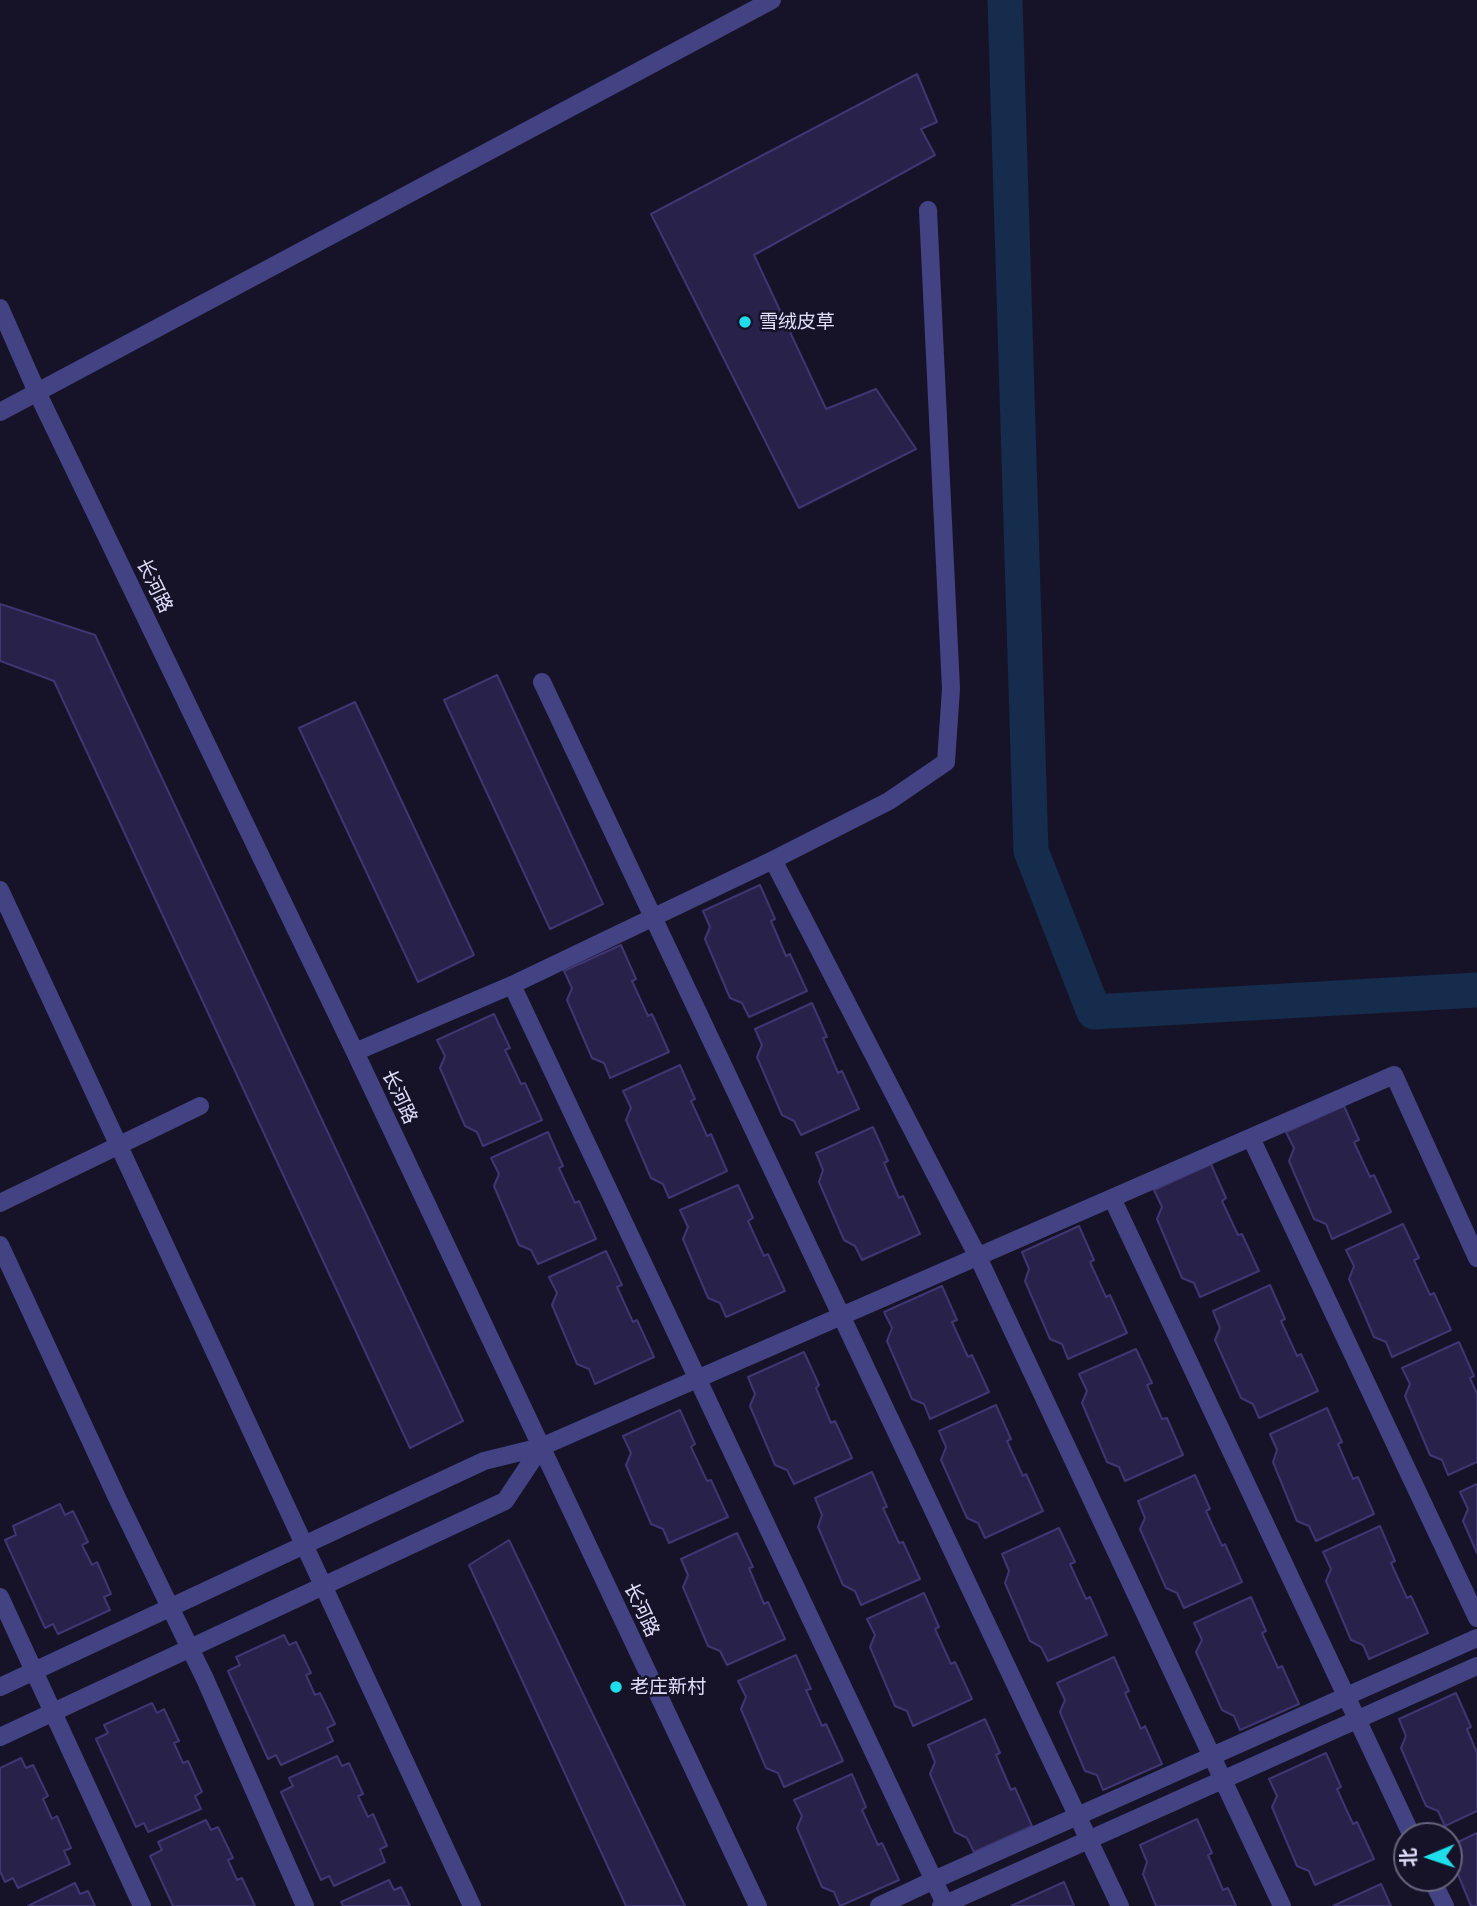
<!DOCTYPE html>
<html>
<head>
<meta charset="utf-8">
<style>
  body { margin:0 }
  #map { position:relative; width:1477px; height:1906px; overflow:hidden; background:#161329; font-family:"Work Sans","Noto Sans SC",sans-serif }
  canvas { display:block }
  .north { position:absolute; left:1393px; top:1822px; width:70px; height:70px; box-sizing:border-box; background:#161329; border:2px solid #67657d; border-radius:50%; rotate:268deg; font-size:19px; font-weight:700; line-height:28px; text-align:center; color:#e1dffc }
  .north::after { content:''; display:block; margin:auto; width:24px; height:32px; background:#1ddeea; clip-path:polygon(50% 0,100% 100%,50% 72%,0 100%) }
</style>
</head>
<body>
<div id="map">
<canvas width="1477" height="1906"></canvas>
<div class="north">北</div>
</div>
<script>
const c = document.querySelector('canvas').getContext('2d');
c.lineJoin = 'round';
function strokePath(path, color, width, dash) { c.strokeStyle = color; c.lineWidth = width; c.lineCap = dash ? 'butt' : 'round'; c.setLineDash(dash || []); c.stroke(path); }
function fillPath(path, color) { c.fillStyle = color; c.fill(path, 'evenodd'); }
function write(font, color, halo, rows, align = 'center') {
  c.font = font + ' "Work Sans","Noto Sans SC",sans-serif'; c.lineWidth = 5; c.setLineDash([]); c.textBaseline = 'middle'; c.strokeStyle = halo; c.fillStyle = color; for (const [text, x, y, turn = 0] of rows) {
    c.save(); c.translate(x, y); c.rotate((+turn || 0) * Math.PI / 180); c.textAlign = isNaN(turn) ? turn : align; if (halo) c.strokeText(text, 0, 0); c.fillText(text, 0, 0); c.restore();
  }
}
strokePath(new Path2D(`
  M 1005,0 L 1031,851 L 1094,1012 L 1477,990`), '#152c4c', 35);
const building = new Path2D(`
  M 917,74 L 937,122 L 921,129 L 935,155 L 754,255 L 826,409 L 876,389 L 916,449 L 799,508 L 651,214 Z
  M 0,604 L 95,635 L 463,1421 L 410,1448 L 54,681 L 0,661 Z
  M 497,675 L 603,904 L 550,929 L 444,700 Z
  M 355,702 L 474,955 L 418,982 L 299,728 Z
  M 760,885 L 775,919 L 771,921 L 786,956 L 790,954 L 807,991 L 749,1017 L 742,1003 L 730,998 L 705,939 L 710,927 L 703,911 Z
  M 621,945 L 636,979 L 632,981 L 648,1016 L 652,1014 L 669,1052 L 610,1078 L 604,1063 L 592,1058 L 567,1000 L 572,988 L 564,971 Z
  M 812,1003 L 827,1037 L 823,1038 L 838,1073 L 842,1071 L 859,1109 L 801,1135 L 794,1121 L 782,1115 L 757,1057 L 762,1045 L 755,1029 Z
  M 494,1014 L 510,1048 L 505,1050 L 521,1084 L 525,1083 L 542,1120 L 483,1146 L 477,1132 L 465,1126 L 440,1068 L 445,1056 L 437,1040 Z
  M 680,1065 L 695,1099 L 691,1101 L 707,1136 L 711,1134 L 727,1171 L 669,1198 L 663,1184 L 651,1178 L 626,1120 L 631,1108 L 623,1091 Z
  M 1344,1106 L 1359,1140 L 1354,1142 L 1370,1177 L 1374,1175 L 1391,1212 L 1332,1239 L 1326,1224 L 1314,1219 L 1289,1161 L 1294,1148 L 1286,1132 Z
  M 873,1127 L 888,1161 L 884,1163 L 899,1198 L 903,1196 L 920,1234 L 862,1260 L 855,1246 L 844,1240 L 819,1182 L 823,1170 L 816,1153 Z
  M 548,1132 L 563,1166 L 559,1168 L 575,1203 L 579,1201 L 596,1239 L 538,1264 L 531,1250 L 519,1245 L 494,1186 L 499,1174 L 491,1158 Z
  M 1211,1164 L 1226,1198 L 1222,1201 L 1238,1235 L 1242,1234 L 1259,1271 L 1200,1297 L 1194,1283 L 1182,1278 L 1157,1219 L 1162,1207 L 1154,1190 Z
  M 738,1185 L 753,1218 L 748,1221 L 764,1256 L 768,1254 L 785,1291 L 726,1317 L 720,1303 L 708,1298 L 683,1239 L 688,1227 L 680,1210 Z
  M 1403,1224 L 1419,1258 L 1414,1260 L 1430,1295 L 1434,1293 L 1451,1330 L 1392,1357 L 1386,1342 L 1374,1337 L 1349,1279 L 1354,1266 L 1346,1250 Z
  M 1079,1226 L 1094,1260 L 1090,1262 L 1106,1297 L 1110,1295 L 1127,1333 L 1068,1359 L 1062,1344 L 1050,1339 L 1025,1281 L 1029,1269 L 1022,1252 Z
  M 606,1251 L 622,1285 L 617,1287 L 633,1322 L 637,1320 L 654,1357 L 595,1384 L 589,1369 L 577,1364 L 552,1305 L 557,1293 L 549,1277 Z
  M 1270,1285 L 1285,1319 L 1281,1321 L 1297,1356 L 1301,1354 L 1318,1391 L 1259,1418 L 1253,1404 L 1241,1398 L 1215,1340 L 1220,1328 L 1213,1311 Z
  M 942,1286 L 957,1320 L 952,1322 L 968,1357 L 972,1355 L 989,1392 L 930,1419 L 924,1404 L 912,1399 L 887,1341 L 892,1328 L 884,1312 Z
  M 1459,1342 L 1474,1376 L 1470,1378 L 1477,1394 L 1477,1462 L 1448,1475 L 1442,1460 L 1430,1455 L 1405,1396 L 1410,1384 L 1402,1368 Z
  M 1136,1349 L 1152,1383 L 1147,1385 L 1162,1419 L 1167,1418 L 1183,1455 L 1125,1481 L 1119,1467 L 1107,1462 L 1082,1403 L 1087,1391 L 1079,1374 Z
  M 804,1352 L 819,1385 L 816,1388 L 831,1423 L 835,1421 L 852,1458 L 794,1484 L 787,1470 L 775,1465 L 750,1406 L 755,1394 L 748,1377 Z
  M 996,1405 L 1011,1439 L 1007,1441 L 1023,1476 L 1026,1474 L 1043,1511 L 985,1538 L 978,1523 L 967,1518 L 941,1460 L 946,1447 L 939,1431 Z
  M 1327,1408 L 1342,1442 L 1338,1444 L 1353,1479 L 1358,1477 L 1374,1514 L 1316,1541 L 1309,1526 L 1297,1521 L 1273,1462 L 1277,1450 L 1270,1434 Z
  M 680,1410 L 695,1444 L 691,1447 L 707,1481 L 711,1480 L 728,1517 L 669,1543 L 663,1529 L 651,1524 L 626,1465 L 631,1453 L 623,1436 Z
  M 872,1472 L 887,1507 L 883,1508 L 899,1543 L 903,1542 L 920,1579 L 861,1605 L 855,1591 L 843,1585 L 818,1527 L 822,1515 L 815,1498 Z
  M 1195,1475 L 1210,1509 L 1206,1511 L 1222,1546 L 1225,1544 L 1242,1582 L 1184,1608 L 1177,1593 L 1166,1588 L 1140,1529 L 1145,1518 L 1138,1501 Z
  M 1477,1484 L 1477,1553 L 1463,1521 L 1468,1509 L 1460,1492 Z
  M 60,1504 L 65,1515 L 73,1511 L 88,1542 L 82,1545 L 92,1565 L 97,1562 L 111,1594 L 104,1597 L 110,1610 L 58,1634 L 53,1624 L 45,1628 L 5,1540 L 16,1535 L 13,1526 Z
  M 1380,1526 L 1395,1561 L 1391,1563 L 1407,1598 L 1411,1596 L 1428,1633 L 1369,1659 L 1363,1645 L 1351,1640 L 1326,1581 L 1331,1569 L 1323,1552 Z
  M 1059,1528 L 1075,1562 L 1070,1564 L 1086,1599 L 1090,1597 L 1107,1635 L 1048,1661 L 1041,1647 L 1030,1641 L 1005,1583 L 1009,1571 L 1002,1554 Z
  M 737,1533 L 753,1567 L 749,1568 L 764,1604 L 768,1602 L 785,1639 L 727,1665 L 720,1651 L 708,1646 L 683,1587 L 688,1575 L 681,1559 Z
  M 509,1540 L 685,1906 L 626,1906 L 469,1565 Z
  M 924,1593 L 939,1627 L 935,1629 L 951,1664 L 955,1662 L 972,1699 L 913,1726 L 907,1711 L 895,1706 L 870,1647 L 875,1635 L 867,1619 Z
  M 1251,1597 L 1266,1631 L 1262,1633 L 1278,1668 L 1282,1666 L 1299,1704 L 1240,1730 L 1234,1716 L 1222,1710 L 1196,1652 L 1202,1640 L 1194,1623 Z
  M 284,1635 L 289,1645 L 296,1642 L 311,1673 L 306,1675 L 315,1695 L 320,1693 L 335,1724 L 327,1728 L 333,1741 L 281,1765 L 276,1755 L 268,1759 L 228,1671 L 240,1665 L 236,1657 Z
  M 796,1655 L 811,1689 L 806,1690 L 822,1726 L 826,1724 L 843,1761 L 784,1787 L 778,1773 L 766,1768 L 741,1709 L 746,1697 L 738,1681 Z
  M 1114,1657 L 1129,1691 L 1125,1693 L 1141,1729 L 1145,1726 L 1162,1764 L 1103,1790 L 1097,1775 L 1085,1771 L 1060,1712 L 1065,1700 L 1057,1683 Z
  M 1456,1693 L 1471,1727 L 1467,1729 L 1477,1753 L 1477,1811 L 1445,1826 L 1438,1811 L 1426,1806 L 1401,1748 L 1406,1736 L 1399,1719 Z
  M 152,1703 L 157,1713 L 164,1709 L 179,1741 L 174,1743 L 183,1763 L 188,1761 L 202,1792 L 195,1796 L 201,1809 L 148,1832 L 144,1823 L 136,1827 L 96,1739 L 108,1733 L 104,1725 Z
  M 985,1719 L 1000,1753 L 996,1755 L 1011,1790 L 1015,1788 L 1032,1826 L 974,1852 L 967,1838 L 955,1832 L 930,1774 L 935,1762 L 928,1745 Z
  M 1326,1753 L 1341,1787 L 1337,1789 L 1353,1824 L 1357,1822 L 1374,1859 L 1315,1885 L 1309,1871 L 1297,1866 L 1272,1807 L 1277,1796 L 1269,1779 Z
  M 337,1756 L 342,1766 L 349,1763 L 363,1794 L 358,1796 L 368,1817 L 373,1814 L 387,1846 L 380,1849 L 385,1862 L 334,1886 L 329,1876 L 321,1880 L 281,1792 L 293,1786 L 289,1778 Z
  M 21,1758 L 26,1768 L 33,1765 L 48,1796 L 43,1799 L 52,1819 L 57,1816 L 71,1848 L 64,1851 L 70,1864 L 18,1888 L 13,1878 L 5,1882 L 0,1871 L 0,1768 Z
  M 852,1774 L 866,1807 L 862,1810 L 878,1845 L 882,1843 L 899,1880 L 840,1906 L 834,1892 L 822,1887 L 797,1828 L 802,1816 L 794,1800 Z
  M 1197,1819 L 1212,1853 L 1208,1855 L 1223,1890 L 1228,1888 L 1236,1906 L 1156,1906 L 1143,1874 L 1147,1862 L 1140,1845 Z
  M 206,1820 L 211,1830 L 218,1827 L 233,1858 L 228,1860 L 237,1880 L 242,1878 L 255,1906 L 173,1906 L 150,1856 L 162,1850 L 158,1842 Z
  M 1477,1833 L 1477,1906 L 1471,1906 L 1457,1872 L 1461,1860 L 1454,1844 Z
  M 389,1880 L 394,1890 L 401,1887 L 410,1906 L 343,1906 L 341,1902 Z
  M 1064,1882 L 1074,1906 L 1011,1906 Z
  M 75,1883 L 80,1894 L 88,1891 L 95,1906 L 28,1906 Z
  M 1381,1884 L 1391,1906 L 1333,1906 Z`);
fillPath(building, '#282149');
strokePath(building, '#3f3672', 2);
strokePath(new Path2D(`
  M 0,308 L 37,392 L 355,1052 L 758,1906
  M 0,412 L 772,0
  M 542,682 L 1120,1906
  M 773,860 L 978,1257 L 1282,1906
  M 0,890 L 472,1906
  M 512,985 L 946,1906
  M 355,1052 L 512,985 L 773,860 L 889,801 L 946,762 L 951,689 L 928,210
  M 1251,1138 L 1477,1618
  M 1112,1198 L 1412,1836
  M 0,1203 L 200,1106
  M 0,1245 L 118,1500 L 205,1679 L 305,1906
  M 0,1597 L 142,1906
  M 0,1687 L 484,1461 L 541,1447 L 1394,1075 L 1477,1258
  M 0,1737 L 505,1501 L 541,1447
  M 1431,1878 L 1445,1906
  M 879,1906 L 934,1880 L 1477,1638
  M 941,1906 L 1477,1666`), '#434384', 18);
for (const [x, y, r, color] of [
  [745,322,7,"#1ddeea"],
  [616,1687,7,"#1ddeea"]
]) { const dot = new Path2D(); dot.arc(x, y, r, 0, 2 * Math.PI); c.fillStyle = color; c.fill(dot); strokePath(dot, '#161329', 2.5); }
write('19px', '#e1dffc', '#161329', [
  ["雪绒皮草",759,322],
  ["老庄新村",630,1687]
], 'left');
write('19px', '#e1dffc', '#161329', [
  ["长河路",154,586,64],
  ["长河路",399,1097,65],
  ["长河路",641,1610,65]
]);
</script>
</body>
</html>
